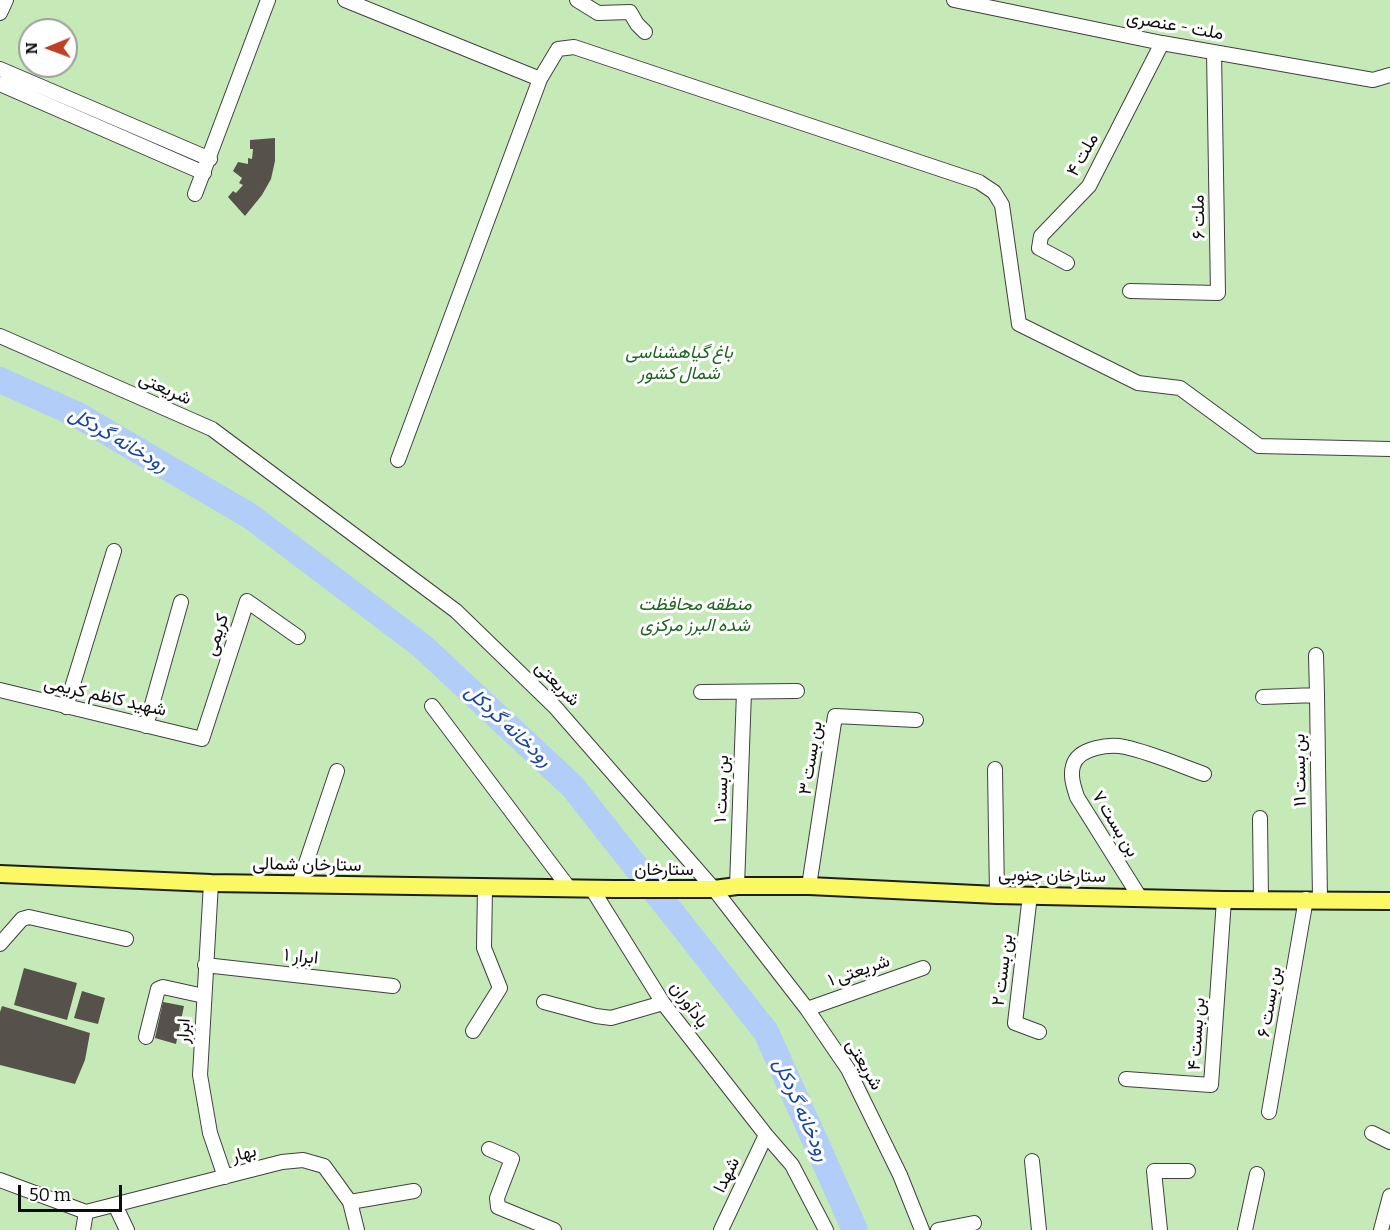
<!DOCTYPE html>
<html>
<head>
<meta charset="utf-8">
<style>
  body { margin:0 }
  #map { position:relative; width:1390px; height:1230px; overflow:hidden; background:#feffee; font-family:Bitter,serif }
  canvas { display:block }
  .north { position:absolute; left:18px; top:18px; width:60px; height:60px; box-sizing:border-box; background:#fff; border:2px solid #9e9e9e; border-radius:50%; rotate:269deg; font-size:16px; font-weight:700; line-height:24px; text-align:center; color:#0d0d0d }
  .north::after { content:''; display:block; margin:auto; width:21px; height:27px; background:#bf4024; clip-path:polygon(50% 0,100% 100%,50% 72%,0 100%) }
  .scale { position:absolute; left:18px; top:1185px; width:104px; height:27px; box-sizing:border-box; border:3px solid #0d0d0d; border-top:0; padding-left:8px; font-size:18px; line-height:21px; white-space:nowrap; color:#0d0d0d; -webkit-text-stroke:4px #fff; paint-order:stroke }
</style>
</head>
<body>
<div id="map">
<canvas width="1390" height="1230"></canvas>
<div class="north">N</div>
<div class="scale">50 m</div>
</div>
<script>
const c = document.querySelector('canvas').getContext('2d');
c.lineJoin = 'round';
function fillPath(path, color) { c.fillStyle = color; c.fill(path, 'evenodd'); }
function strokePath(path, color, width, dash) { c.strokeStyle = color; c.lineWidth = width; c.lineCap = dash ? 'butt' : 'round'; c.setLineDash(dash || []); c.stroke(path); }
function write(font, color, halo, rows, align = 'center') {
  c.font = font + ' Bitter,Vazirmatn,serif'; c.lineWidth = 6; c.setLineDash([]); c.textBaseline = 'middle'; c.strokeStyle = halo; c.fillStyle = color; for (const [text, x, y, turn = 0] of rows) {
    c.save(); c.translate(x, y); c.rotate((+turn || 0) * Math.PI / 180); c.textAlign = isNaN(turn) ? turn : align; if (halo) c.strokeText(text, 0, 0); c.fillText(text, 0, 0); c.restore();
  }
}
fillPath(new Path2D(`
  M 0,0 L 1390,0 L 1390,1230 L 0,1230 ZM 30,30 L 66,30 L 66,66 L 30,66 Z`), '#c6eab7');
strokePath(new Path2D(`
  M 0,380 L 76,414 L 250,516 L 422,646 L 573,787 L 766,1032 L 855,1230`), '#b2cdf7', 26);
fillPath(new Path2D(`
  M 275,138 L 275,161 L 271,179 L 262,195 L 245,216 L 228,197 L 233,191 L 236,193 L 243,185 L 239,183 L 242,178 L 233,171 L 238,162 L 248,164 L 248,158 L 252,159 L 253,149 L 250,149 L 250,140 Z
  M 24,968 L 77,983 L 67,1020 L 14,1005 Z
  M 82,991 L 105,998 L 98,1024 L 74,1018 Z
  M 163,1002 L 184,1006 L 176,1044 L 155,1038 Z
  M 2,1006 L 90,1033 L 85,1060 L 75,1084 L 0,1065 L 0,1012 Z`), '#56514a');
const minor = new Path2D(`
  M 345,0 L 540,79 L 398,460
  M 577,0 L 598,13 L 630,12 L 637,24 L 645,32
  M 954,0 L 1162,43 L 1373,80 L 1390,75
  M 0,13 L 6,0
  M 0,69 L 210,159
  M 540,79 L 558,49 L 574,47 L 979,182 L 994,192 L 1002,205 L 1019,324 L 1138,383 L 1180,388 L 1259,446 L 1390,449
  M 0,84 L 204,173
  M 195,194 L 268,0
  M 1067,263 L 1039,248 L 1041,236 L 1089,186 L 1162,43
  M 1130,291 L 1218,293 L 1214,52
  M 0,336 L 212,429 L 456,611 L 555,707 L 714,889 L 807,1009 L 848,1069 L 900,1175 L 922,1230
  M 1316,655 L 1317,695
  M 0,690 L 202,739 L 247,601 L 298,637
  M 701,692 L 797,691
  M 1263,697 L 1317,695 L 1320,899
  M 432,706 L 569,888
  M 66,707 L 114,551
  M 146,726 L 181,602
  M 995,769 L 997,895
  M 1260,818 L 1261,899
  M 211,883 L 200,1075 L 210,1133 L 225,1177
  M 299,884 L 337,771
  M 737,886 L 744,692
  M 809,886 L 835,716 L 916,720
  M 592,889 L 663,1003 L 766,1135 L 792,1165 L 826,1230
  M 1030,895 L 1015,1023 L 1039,1032
  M 1139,896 L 1077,797 C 1074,787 1070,777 1073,766 C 1078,747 1110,744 1125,747 C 1152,753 1179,765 1204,774
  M 0,944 L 22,919 L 29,917 L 126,939
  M 205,965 L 393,986
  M 544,1002 L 596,1016 L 611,1018 L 663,1003
  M 807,1009 L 923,968
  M 473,1031 L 500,988 L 484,948 L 485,888
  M 146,1037 L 158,989 L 163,987 L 204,996
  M 1126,1079 L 1211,1085 L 1224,900
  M 1269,1112 L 1306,899
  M 1372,1133 L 1390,1142
  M 489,1149 L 512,1159 L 497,1198 L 498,1207 L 554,1230
  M 1032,1161 L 1039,1230
  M 0,1180 L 86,1212 L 282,1162 L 303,1160 L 324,1166 L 350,1202 L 357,1230
  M 350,1202 L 414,1191
  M 115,1205 L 127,1230
  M 83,1230 L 86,1212
  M 721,1230 L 766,1135
  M 938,1230 L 974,1223
  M 1160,1230 L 1154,1171 L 1188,1171
  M 1245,1230 L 1257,1174
  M 1381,1230 L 1390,1196`);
const major = new Path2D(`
  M 0,874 L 211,883 L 614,889 L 714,889 L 737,886 L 809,886 L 997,895 L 1224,900 L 1390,901`);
strokePath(minor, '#404040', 16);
strokePath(major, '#1e1e1e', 20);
strokePath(minor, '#fff', 14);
strokePath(major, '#faf863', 16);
write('18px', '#0d0d0d', '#fff', [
  ["ملت - عنصری",1175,26,10],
  ["ملت ۴",1083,155,-61],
  ["ملت ۶",1199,217,-91],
  ["شریعتی",165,389,24],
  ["کریمی",217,635,-72],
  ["شریعتی",557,684,45],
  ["شهید کاظم کریمی",105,697,13],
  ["بن بست ۳",811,758,-81],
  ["بن بست ۱۱",1300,770,-91],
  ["بن بست ۱",722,789,-88],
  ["بن بست ۷",1115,824,59],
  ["ستارخان شمالی",307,865,1],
  ["ستارخان",664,870],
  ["ستارخان جنوبی",1052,876,1],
  ["ابرار ۱",301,957,6],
  ["بن بست ۲",1003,970,-83],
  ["شریعتی ۱",859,971,-19],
  ["بن بست ۶",1270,1002,-80],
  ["یادآوران",689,1005,54],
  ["ابرار",184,1031,-87],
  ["بن بست ۴",1197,1034,-86],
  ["شریعتی",864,1065,60],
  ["بهار",244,1154,-15],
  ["شهدا",727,1175,-64]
]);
write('italic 18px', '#1d661e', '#fff', [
  ["باغ گیاهشناسی",679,353],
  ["شمال کشور",679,374],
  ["منطقه محافظت",695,605],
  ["شده البرز مرکزی",695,626]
]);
write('italic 20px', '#1544a1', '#fff', [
  ["رودخانه گردکل",118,440,30],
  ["رودخانه گردکل",508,726,43],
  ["رودخانه گردکل",801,1110,66]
]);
</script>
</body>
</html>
